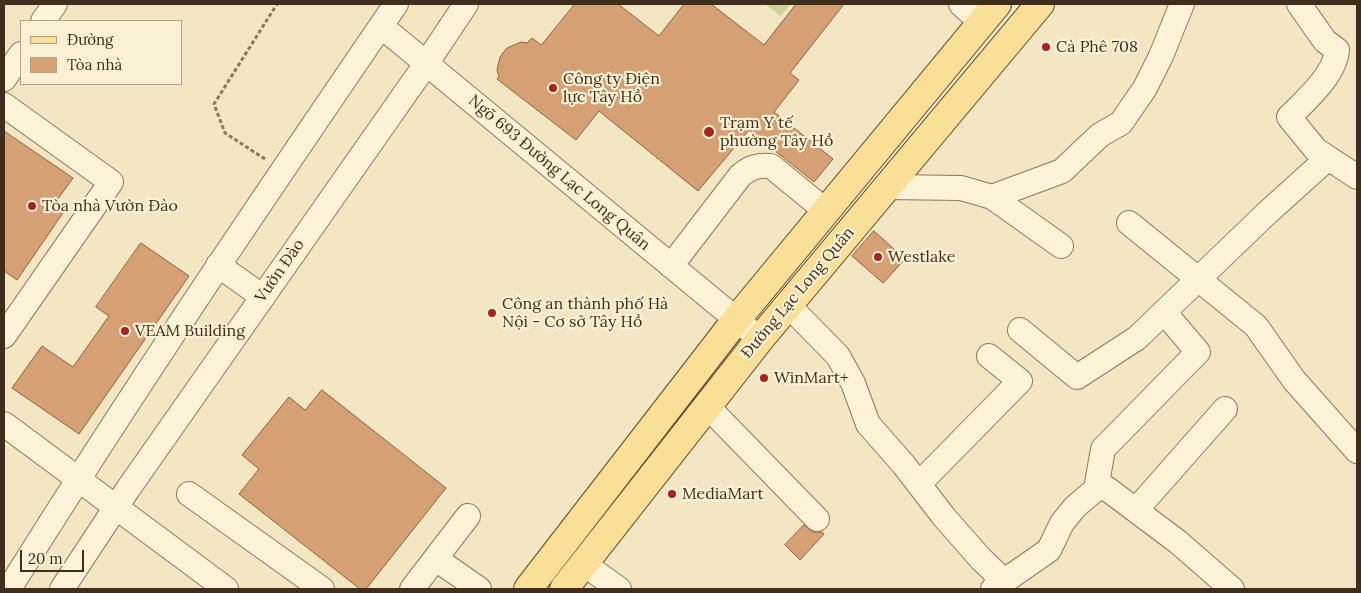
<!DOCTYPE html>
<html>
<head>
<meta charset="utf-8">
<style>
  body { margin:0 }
  #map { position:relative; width:1361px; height:593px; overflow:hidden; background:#f3e6c3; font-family:Lora,serif }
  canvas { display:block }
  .frame { position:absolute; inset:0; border:5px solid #3f2e1d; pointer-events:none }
  .legend { position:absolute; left:20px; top:20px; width:162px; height:65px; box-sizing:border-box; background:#faf0d4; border:1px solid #afa28b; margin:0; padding:6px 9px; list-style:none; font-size:15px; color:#3f2e1d }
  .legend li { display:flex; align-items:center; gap:10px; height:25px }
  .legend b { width:25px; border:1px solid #afa28b }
  .scale { position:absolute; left:20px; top:550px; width:64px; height:22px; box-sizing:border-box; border:2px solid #3f2e1d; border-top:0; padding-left:6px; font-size:15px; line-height:18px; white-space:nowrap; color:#3f2e1d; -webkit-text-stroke:4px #faf0d4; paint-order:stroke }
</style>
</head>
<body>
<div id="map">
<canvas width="1361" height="593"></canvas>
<div class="frame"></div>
<ul class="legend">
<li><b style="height:6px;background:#fadf97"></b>Đường</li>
<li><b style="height:14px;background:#d6a075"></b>Tòa nhà</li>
</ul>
<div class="scale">20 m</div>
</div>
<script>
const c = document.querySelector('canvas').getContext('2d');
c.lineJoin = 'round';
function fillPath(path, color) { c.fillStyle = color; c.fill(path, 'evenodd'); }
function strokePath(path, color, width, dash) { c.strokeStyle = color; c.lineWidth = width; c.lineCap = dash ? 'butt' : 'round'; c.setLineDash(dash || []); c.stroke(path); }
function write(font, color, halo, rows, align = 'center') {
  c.font = font + ' Lora,serif'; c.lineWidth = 4.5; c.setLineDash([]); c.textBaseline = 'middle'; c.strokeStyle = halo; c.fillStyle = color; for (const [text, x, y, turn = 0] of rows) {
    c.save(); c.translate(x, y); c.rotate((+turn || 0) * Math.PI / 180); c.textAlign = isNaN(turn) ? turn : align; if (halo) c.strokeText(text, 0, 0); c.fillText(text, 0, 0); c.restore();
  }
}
fillPath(new Path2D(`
  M 765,4 L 790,4 L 781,16 Z`), '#cad395');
const building = new Path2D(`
  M 575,4 L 618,4 L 659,36 L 684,4 L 711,4 L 764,45 L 796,4 L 844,4 L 790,73 L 799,80 L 774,112 L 833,159 L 814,182 L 749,130 L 698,191 L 599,111 L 576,140 L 497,79 L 499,76 L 497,70 L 500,57 L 507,48 L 521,42 L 527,43 L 532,38 L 541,45 Z
  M 4,131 L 73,178 L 55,203 L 65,210 L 17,280 L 4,271 Z
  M 874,231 L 905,259 L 883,283 L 852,256 Z
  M 141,243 L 189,276 L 79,434 L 12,388 L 42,346 L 73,367 L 109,316 L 96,307 Z
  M 322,390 L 446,488 L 366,589 L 360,589 L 239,494 L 259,469 L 242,455 L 289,397 L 305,410 Z
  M 804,525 L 813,532 L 822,532 L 824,534 L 800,560 L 785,545 Z`);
fillPath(building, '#d6a075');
strokePath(building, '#93603a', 1);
const minor = new Path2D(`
  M 961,4 L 981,22
  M 1299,4 L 1325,41 L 1337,50 C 1335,75 1306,100 1289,117 L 1316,150 L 1357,177
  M 43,21 L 55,4
  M 381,26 L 760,339
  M 4,79 L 21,54
  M 4,105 L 111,182 L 4,336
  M 887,187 L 961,188 L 992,197 L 1061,246
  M 992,197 L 1062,171 L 1100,135 L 1121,123 L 1145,88 L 1161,56 L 1182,4
  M 1129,223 L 1256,326 L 1294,380 L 1357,451
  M 218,265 L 263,297
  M 671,266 L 740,176 C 750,167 758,165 771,166 L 826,211
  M 788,305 L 838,356 L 853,383 L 868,424 L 904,465 L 944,517 L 981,559 L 1004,581
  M 1020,330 L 1077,377 L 1137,338 L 1267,213 L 1328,158
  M 707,406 L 817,519
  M 4,424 L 226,589
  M 919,484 L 1020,381 L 989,356
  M 1096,489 L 1103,449 L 1198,352 L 1164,312
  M 189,494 L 322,589
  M 1136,510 L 1225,409
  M 436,559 L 479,589
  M 584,564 L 619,589
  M 9,589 C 133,390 264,197 396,4
  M 62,589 L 128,489 L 426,64 L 466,4
  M 412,589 L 468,516
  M 993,589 L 1049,550 L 1062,523 L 1075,507 L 1096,489 L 1106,488 L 1178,542 L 1232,589`);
const major = new Path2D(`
  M 528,589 L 736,320 L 997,4
  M 564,589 L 760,339 L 1040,4`);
strokePath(minor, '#907757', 26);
strokePath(major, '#5e452c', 30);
strokePath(new Path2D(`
  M 265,159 L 225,133 L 214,104 L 277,4`), '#907757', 3, [4, 2.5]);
strokePath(minor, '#fdf3d8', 24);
strokePath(major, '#fadf97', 28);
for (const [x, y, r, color] of [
  [1046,47,5,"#a72320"],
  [553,88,5,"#a72320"],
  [709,132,6,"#a72320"],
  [32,206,5,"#a72320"],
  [878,257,5,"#a72320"],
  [492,313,5,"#a72320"],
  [125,331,5,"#a72320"],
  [764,378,5,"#a72320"],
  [672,494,5,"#a72320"]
]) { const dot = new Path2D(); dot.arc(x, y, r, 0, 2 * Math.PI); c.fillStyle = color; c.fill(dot); strokePath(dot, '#faf0d4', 2); }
write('16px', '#3f2e1d', '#faf0d4', [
  ["Cà Phê 708",1056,47],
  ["Công ty Điện",563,79],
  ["lực Tây Hồ",563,97],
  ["Trạm Y tế",720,123],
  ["phường Tây Hồ",720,141],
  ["Tòa nhà Vườn Đào",42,206],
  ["Westlake",888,257],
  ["Công an thành phố Hà",502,304],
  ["Nội - Cơ sở Tây Hồ",502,322],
  ["VEAM Building",135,331],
  ["WinMart+",774,378],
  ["MediaMart",682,494]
], 'left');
write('16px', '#3f2e1d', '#faf0d4', [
  ["Ngõ 693 Đường Lạc Long Quân",559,173,40],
  ["Vườn Đào",280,271,-55],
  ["Đường Lạc Long Quân",798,293,-50]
]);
</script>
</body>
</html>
